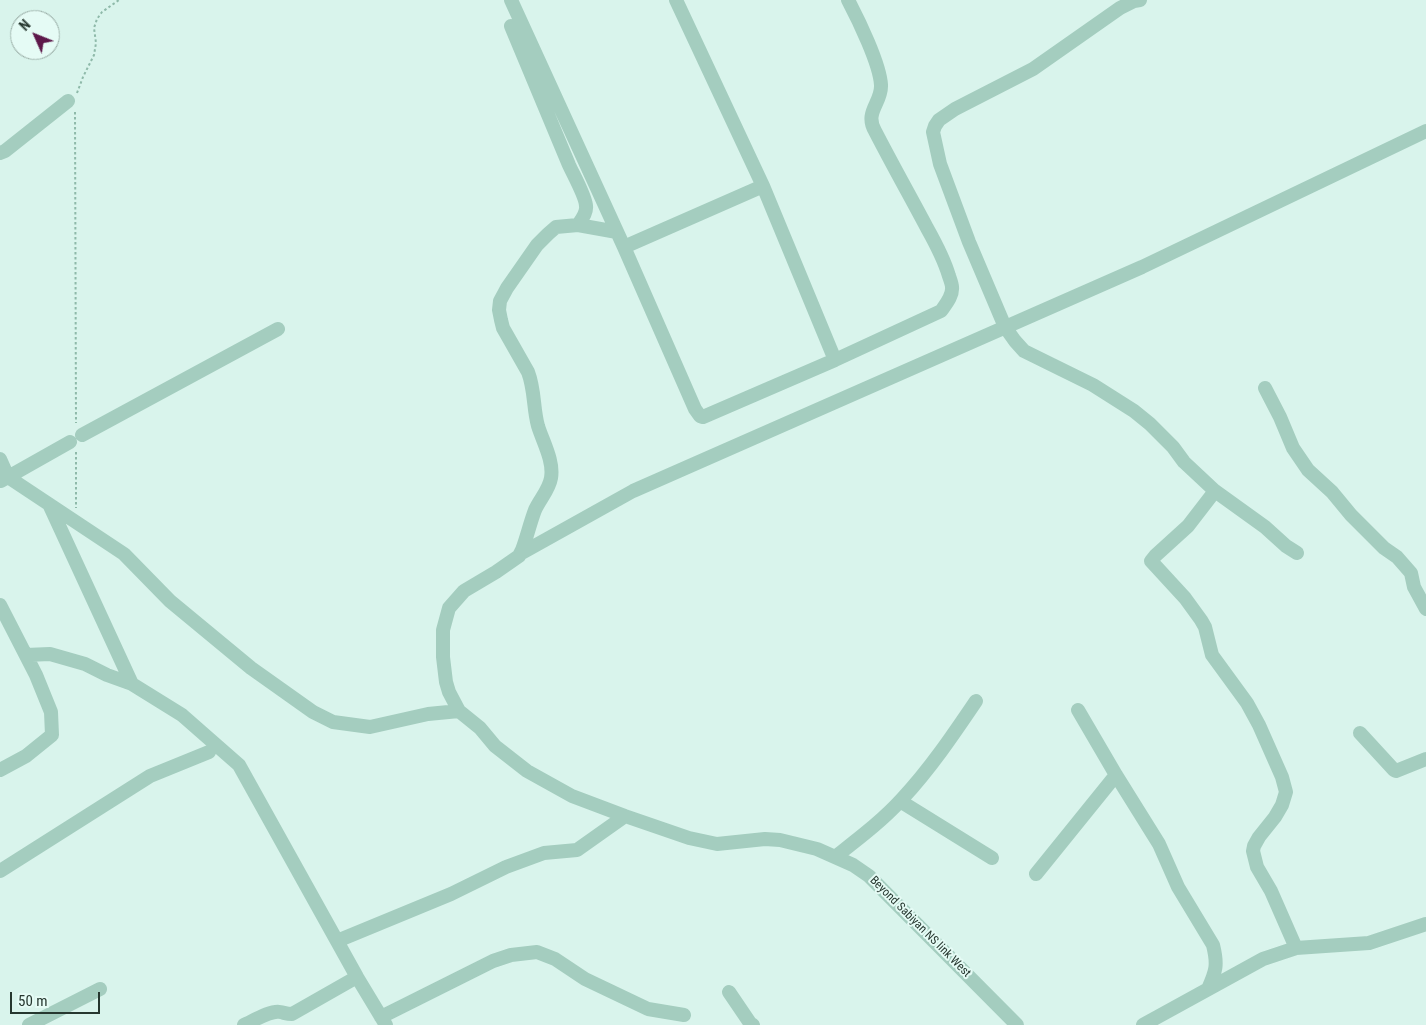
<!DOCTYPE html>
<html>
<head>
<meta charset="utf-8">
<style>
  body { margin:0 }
  #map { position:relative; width:1426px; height:1025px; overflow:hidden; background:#d9f4ec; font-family:"Roboto Condensed",sans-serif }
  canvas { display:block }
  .north { position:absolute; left:10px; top:10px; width:50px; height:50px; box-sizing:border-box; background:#e5fbf5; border:1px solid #99ada6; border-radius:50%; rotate:314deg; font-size:14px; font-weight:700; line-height:20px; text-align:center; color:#26372f }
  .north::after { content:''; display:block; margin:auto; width:18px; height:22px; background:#5d184a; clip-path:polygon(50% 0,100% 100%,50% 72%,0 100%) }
  .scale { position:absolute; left:10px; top:992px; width:90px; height:22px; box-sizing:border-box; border:2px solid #26372f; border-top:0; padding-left:6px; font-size:15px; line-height:18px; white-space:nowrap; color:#26372f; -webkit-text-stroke:4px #e5fbf5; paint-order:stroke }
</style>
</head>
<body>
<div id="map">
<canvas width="1426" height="1025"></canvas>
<div class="north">N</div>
<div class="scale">50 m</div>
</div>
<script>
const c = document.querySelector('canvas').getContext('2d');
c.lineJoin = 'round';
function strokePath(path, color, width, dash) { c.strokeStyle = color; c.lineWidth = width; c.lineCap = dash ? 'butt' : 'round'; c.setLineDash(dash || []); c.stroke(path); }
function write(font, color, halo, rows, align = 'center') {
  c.font = font + ' "Roboto Condensed",sans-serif'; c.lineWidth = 4; c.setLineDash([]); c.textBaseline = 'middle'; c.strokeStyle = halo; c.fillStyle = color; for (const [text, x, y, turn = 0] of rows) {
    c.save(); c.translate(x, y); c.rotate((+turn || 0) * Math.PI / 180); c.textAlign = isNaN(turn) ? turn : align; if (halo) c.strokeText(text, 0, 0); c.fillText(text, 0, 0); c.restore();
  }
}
strokePath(new Path2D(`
  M 77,93 L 83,77 L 94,55 L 96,43 L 94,28 L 97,19 L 102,12 L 119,0
  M 75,112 L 76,423
  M 76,452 L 76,508`), '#8eb9a9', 2, [2.5, 2.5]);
strokePath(new Path2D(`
  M 511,0 L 624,247 L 695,409 L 700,416 L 703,417 L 835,360 L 941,311 C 946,304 953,296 952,287 C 952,284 950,279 949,276 C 944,259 936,244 927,228 C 910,196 892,164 875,131 C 864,112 882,103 881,85 C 880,64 858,19 848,0
  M 676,0 L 763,186 L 835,360
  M 1140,0 L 1134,1 L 1120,8 L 1033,69 L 955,109 L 939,120 L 935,126 L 933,132 L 940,164 L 969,242 L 1005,327 L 1015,341 L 1024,351 L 1093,385 L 1134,411 L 1150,424 L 1173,447 L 1184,462 L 1215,491 L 1265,527 L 1286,546 L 1297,553
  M 511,26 L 569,165 C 573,174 586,197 586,206 C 587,213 581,220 578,225
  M 0,153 L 5,151 L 68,101
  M 617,232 L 578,225 L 556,227 L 548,234 L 537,245 L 507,288 L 500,301 L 499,310 L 501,320 L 503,328 L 528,372 C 535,390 533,408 538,426 C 543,442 554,461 551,478 C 549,490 540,499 535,510 C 530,523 527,537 522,550 L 519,556 L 496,572 L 464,591 L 449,608 L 443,630 L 443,657 L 446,682 L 449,692 L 459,711 L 480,728 L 495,746 L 527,771 L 572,796 L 625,816 L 689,838 L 717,844 L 765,839 L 780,840 L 817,849 L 853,865 L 869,876 L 1017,1025
  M 624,247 L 763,186
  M 1265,388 L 1280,417 L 1293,448 L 1308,470 L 1332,492 L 1351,515 L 1384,548 L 1397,557 L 1411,573 L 1414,587 L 1426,609
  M 82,435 L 278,329
  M 0,459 L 8,477 L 124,554 L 170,601 L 251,668 L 313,712 L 333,722 L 370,727 L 428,714 L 459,711
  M 1,481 L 70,442
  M 1215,491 L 1188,526 L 1155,556 L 1151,561 L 1185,598 L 1201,620 L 1205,627 L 1212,655 L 1247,703 L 1259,725 L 1282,777 L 1286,792 L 1282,805 L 1275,817 L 1259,837 L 1254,846 L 1253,851 L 1257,867 L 1271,891 L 1296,948
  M 49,504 L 132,684 L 182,715 L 239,765 L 357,977 L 386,1025
  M 520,554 L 633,491 L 1142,267 L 1426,131
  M 0,605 L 36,675 L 51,712 L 52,735 L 26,756 L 0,770
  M 26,655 L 50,654 L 85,664 L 107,675 L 132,684
  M 1078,710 L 1116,775 L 1159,844 L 1178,887 L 1213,945 C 1218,965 1216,971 1208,989
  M 1360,733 L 1394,770 L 1396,771 L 1426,759
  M 900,801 L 992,858
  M 835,857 C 858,839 882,821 902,799 C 930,769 953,735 976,701
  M 0,871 L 150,776 L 209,752
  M 1036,874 L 1116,775
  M 337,941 L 451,894 L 506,867 L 544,853 L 577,850 L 625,816
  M 729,992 L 750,1023 L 753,1025
  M 381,1017 L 493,961 L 511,955 L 537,952 L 555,959 L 585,979 L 648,1009 L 684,1015
  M 29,1025 L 100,989
  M 244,1025 C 253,1021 271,1010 280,1012 C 285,1013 287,1014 292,1014 L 357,977
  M 1143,1025 L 1263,959 L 1296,948 L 1369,943 L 1426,924`), '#a4cdbf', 14);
write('12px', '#26372f', '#e5fbf5', [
  ["Beyond Sabiyan NS link West",920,927,45]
]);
</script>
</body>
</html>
